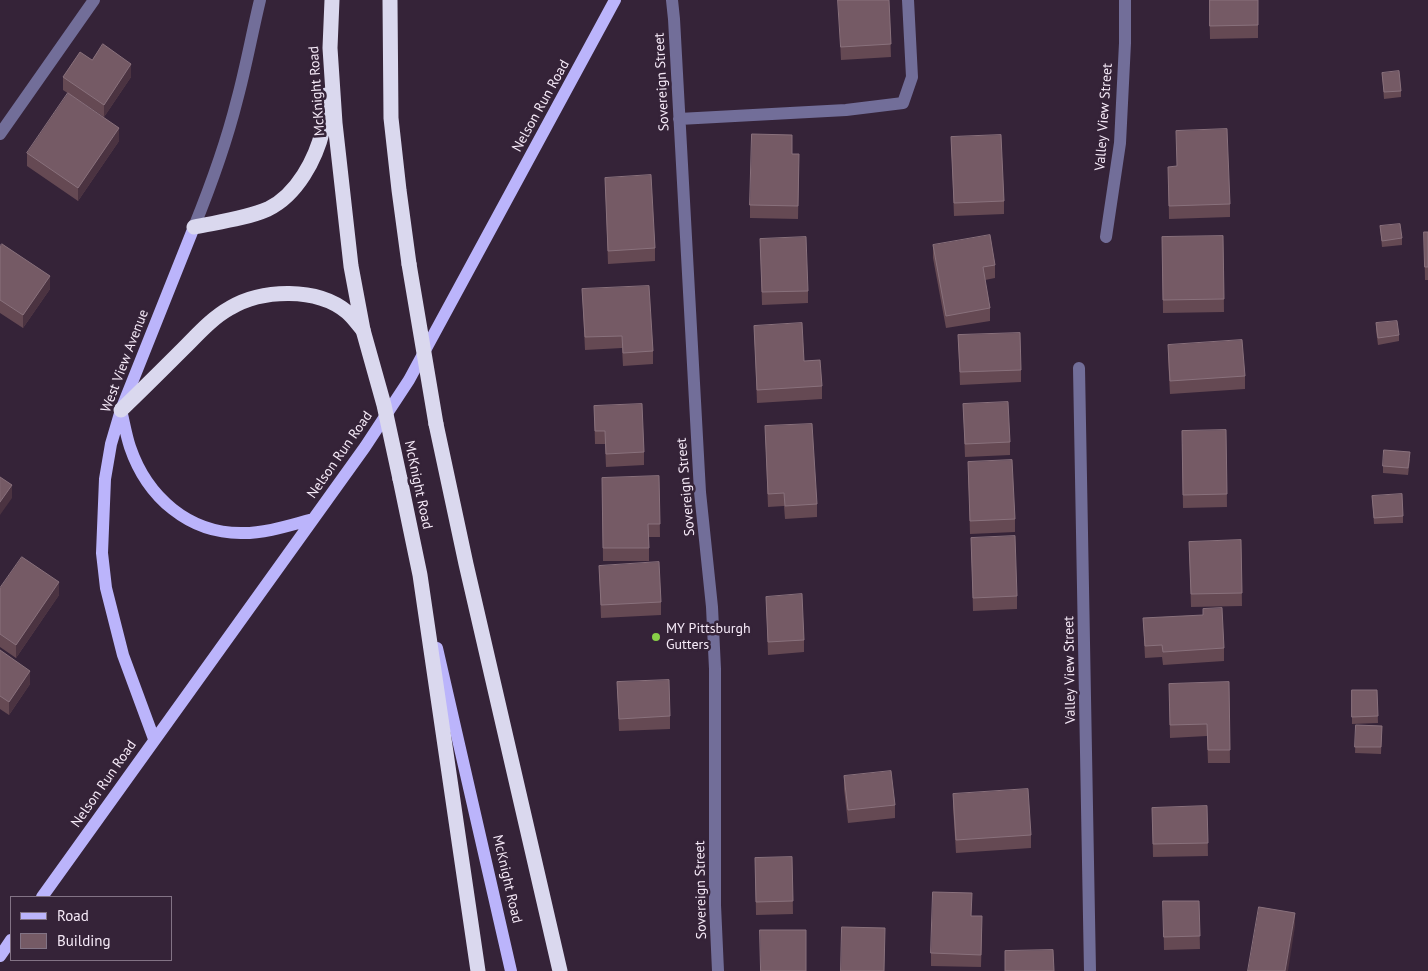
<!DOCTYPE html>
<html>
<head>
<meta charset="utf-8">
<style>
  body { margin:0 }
  #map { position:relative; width:1428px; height:971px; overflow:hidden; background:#352338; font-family:"PT Sans",sans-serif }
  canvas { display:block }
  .legend { position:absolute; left:10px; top:896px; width:162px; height:65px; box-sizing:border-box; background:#352338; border:1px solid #827385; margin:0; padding:6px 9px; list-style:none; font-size:15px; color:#f6eaf8 }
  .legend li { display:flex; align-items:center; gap:10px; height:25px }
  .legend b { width:25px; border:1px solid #827385 }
</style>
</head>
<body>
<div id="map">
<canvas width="1428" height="971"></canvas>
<ul class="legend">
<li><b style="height:6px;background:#bbb4fb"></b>Road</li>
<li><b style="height:14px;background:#755a65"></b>Building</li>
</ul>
</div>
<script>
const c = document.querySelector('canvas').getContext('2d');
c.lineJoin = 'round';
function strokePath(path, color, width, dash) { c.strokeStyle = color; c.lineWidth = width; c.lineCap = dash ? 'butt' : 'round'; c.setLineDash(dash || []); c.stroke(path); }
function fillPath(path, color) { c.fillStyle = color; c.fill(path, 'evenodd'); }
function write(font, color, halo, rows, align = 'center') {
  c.font = font + ' "PT Sans",sans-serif'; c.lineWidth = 5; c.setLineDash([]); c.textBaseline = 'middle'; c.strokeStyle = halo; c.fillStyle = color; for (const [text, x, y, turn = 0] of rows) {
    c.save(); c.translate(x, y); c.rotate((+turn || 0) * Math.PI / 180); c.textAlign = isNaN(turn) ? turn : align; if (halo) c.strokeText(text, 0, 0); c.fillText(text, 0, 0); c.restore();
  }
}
strokePath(new Path2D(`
  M 672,0 L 674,19 L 700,492 L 712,607 L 715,669 L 715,905 L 718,971
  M 679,119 L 846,110 L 903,103 L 912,77 L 908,0
  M 0,134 L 94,0
  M 194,227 C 211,185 226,144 237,100 C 246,67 252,33 260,0
  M 1106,237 L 1120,143 L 1125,43 L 1125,0
  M 1079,368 L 1090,971`), '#726e99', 12);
strokePath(new Path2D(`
  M 121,410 C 124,422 126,435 130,447 C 147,497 189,534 243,533 C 267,533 290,525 313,519
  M 437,648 L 511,971
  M 154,739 L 123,655 L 106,588 L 102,553 L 105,479 L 111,444 L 121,410 L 194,227
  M 42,897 L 365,447 L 409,380 L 615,0
  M 0,956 L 11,940`), '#bbb4fb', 12);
strokePath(new Path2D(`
  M 332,0 L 330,48 L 335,123 L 351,266 L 363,330
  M 390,0 L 391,118 L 399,190 L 409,264
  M 194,227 C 218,222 245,219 268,209 C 297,195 316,159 323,129 C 325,118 325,106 326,95
  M 121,410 C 142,390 163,369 184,348 C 198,334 212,318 230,308 C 262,289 317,287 347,312 C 352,316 357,323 362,329
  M 436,424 L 466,564 L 560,971
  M 400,479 L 420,575 L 478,971`), '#dad8ee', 15);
strokePath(new Path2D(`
  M 409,264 L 436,424
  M 363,330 L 384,405 L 400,479`), '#dad8ee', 15);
fillPath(new Path2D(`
  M 838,0 L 889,0 L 891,57 L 841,60 Z
  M 1209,0 L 1258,0 L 1258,38 L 1210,39 Z
  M 92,60 L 131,77 L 104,117 L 63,90 L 63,77 Z
  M 1382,73 L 1401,91 L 1401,97 L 1384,99 Z
  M 951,137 L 1004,201 L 1004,214 L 954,216 Z
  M 119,141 L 78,201 L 27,166 L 27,153 Z
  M 792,154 L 799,167 L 798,219 L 750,218 L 750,205 Z
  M 1168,167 L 1230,204 L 1230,217 L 1169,219 Z
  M 605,178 L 655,248 L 655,261 L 608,264 Z
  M 1380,226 L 1402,238 L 1402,245 L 1382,247 Z
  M 1424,232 L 1428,232 L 1428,280 L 1425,280 Z
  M 1223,236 L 1224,312 L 1163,313 L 1162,237 Z
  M 760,239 L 808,291 L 808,303 L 762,305 Z
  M 933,245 L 995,265 L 995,278 L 985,280 L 990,308 L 990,321 L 946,328 L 933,258 Z
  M 0,246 L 50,289 L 23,328 L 0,313 Z
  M 582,289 L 653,351 L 653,364 L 623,366 L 622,348 L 585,350 Z
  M 1376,323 L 1399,335 L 1399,341 L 1378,345 L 1376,330 Z
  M 754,326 L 804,361 L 822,386 L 822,399 L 757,403 Z
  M 958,335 L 1021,370 L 1021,382 L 960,385 Z
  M 1168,345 L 1245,376 L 1245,389 L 1170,394 L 1168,358 Z
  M 963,404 L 1010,442 L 1010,455 L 965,457 Z
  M 594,406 L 644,452 L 644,465 L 606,467 L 605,444 L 595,444 Z
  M 765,426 L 817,504 L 817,517 L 785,519 L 784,506 L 768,507 Z
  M 1226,430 L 1227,507 L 1183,508 L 1182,444 Z
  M 1410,459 L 1408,475 L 1383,473 L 1383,466 Z
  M 968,462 L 1015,519 L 1015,532 L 970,534 Z
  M 659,476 L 660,537 L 649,537 L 649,561 L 603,561 L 602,478 Z
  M 1372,496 L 1403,516 L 1403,523 L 1374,524 Z
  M 971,538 L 1017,596 L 1017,609 L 973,611 Z
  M 1241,540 L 1242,606 L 1191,607 L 1189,542 Z
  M 599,566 L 661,602 L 661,615 L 601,618 Z
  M 0,588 L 59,595 L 16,658 L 0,647 Z
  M 766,597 L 804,640 L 804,652 L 768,655 Z
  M 1143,618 L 1224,648 L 1224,661 L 1163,665 L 1162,657 L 1145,658 Z
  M 0,650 L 30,684 L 9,715 L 0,709 Z
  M 617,682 L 670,716 L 670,729 L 619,731 Z
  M 1229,682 L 1230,763 L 1208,763 L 1207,736 L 1170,738 L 1169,684 Z
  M 1352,690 L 1377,690 L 1378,723 L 1352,724 Z
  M 1356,725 L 1382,726 L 1381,754 L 1355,753 Z
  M 844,776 L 895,805 L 895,818 L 848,823 L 844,789 Z
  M 953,794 L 1031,835 L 1031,848 L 956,853 L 953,807 Z
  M 1207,806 L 1208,856 L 1153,857 L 1152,808 Z
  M 792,857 L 793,914 L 756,915 L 755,858 Z
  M 1163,901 L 1199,901 L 1200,949 L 1164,950 Z
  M 971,916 L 982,929 L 981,967 L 931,966 L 931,953 Z`), '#654953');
fillPath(new Path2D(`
  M 131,64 L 131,77 L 104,117 L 104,105 Z
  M 119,128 L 119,141 L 78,201 L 78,188 Z
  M 50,276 L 50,289 L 23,328 L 23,315 Z
  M 12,485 L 12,498 L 0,515 L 0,502 Z
  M 59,582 L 59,595 L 16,658 L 16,645 Z
  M 30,671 L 30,684 L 9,715 L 9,702 Z
  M 1295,913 L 1295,926 L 1288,971 L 1285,971 Z`), '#4b3341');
const building = new Path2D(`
  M 838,0 L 889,0 L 891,44 L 841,47 Z
  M 1210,0 L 1258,0 L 1258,25 L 1210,26 Z
  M 103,44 L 131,64 L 104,105 L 63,77 L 80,52 L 92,60 Z
  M 1399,71 L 1401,91 L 1384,92 L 1382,73 Z
  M 68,93 L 119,128 L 78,188 L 27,153 Z
  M 1227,129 L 1230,204 L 1169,206 L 1168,167 L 1177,166 L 1176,131 Z
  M 752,134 L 792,135 L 792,154 L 799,154 L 798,206 L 750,205 Z
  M 1001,135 L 1004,201 L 954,203 L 951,137 Z
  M 651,175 L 655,248 L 608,251 L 605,178 Z
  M 1400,224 L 1402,238 L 1382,241 L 1380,226 Z
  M 1424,232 L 1428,232 L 1428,267 L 1425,267 Z
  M 990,235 L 995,265 L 983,267 L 990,308 L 946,316 L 933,245 Z
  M 1223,236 L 1224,299 L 1163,300 L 1162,237 Z
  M 806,237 L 808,291 L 762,292 L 760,239 Z
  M 2,244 L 50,276 L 23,315 L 0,300 L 0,246 Z
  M 649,286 L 653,351 L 623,353 L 622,336 L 585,337 L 582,289 Z
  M 1397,321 L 1399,335 L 1378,338 L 1376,323 Z
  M 802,323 L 804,361 L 820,360 L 822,386 L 757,390 L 754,326 Z
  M 1020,333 L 1021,370 L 960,372 L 958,335 Z
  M 1242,340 L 1245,376 L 1170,381 L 1168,345 Z
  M 1008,402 L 1010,442 L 965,444 L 963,404 Z
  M 642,404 L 644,452 L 606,454 L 605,431 L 595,431 L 594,406 Z
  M 812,424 L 817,504 L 785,506 L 784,493 L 768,494 L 765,426 Z
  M 1226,430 L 1227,494 L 1183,495 L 1182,431 Z
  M 1384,450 L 1410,452 L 1408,468 L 1383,466 Z
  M 1012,460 L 1015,519 L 970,521 L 968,462 Z
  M 659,476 L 660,524 L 648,524 L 649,548 L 603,548 L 602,478 Z
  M 0,477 L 12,485 L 0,502 Z
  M 1402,494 L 1403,516 L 1374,518 L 1372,496 Z
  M 1015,536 L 1017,596 L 973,598 L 971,538 Z
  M 1241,540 L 1242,593 L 1191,594 L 1189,542 Z
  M 22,557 L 59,582 L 16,645 L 0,634 L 0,588 Z
  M 659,562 L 661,602 L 601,605 L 599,566 Z
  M 802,594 L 804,640 L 768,642 L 766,597 Z
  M 1222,608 L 1224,648 L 1163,652 L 1162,645 L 1145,646 L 1143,618 L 1203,615 L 1203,609 Z
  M 0,650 L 30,671 L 9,702 L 0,696 Z
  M 669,680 L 670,716 L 619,719 L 617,682 Z
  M 1229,682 L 1230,750 L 1208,750 L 1207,724 L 1170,725 L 1169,684 Z
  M 1352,690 L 1377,690 L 1378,716 L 1352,717 Z
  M 1356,725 L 1382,726 L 1381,747 L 1355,747 Z
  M 891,771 L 895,805 L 848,810 L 844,776 Z
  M 1028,789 L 1031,835 L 956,840 L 953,794 Z
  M 1207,806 L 1208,843 L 1153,844 L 1152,808 Z
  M 792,857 L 793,901 L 756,902 L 755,858 Z
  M 933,892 L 972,893 L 971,916 L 982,916 L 981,955 L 931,953 Z
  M 1163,901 L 1199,901 L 1200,936 L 1164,937 Z
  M 1259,907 L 1295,913 L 1285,971 L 1248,971 Z
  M 842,927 L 885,928 L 884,971 L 841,971 Z
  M 760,930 L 806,930 L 806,971 L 761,971 Z
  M 1053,950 L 1054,971 L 1005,971 L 1005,951 Z`);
fillPath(building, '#755a65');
strokePath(building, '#89717c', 1);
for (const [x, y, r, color] of [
  [656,637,5,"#89cf48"]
]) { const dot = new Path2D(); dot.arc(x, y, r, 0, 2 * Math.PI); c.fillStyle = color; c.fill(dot); strokePath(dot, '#352338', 2); }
write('14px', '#f6eaf8', '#352338', [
  ["Sovereign Street",662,82,-93],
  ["McKnight Road",317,91,-94],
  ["Nelson Run Road",541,106,-61],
  ["Valley View Street",1104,117,-86],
  ["West View Avenue",125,361,-69],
  ["Nelson Run Road",340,455,-55],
  ["McKnight Road",418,485,78],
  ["Sovereign Street",686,487,-95],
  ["Valley View Street",1070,670,-91],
  ["Nelson Run Road",104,784,-55],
  ["McKnight Road",507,879,77],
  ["Sovereign Street",701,890,-91]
]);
write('14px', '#f6eaf8', '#352338', [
  ["MY Pittsburgh",666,629],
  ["Gutters",666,645]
], 'left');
</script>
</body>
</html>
